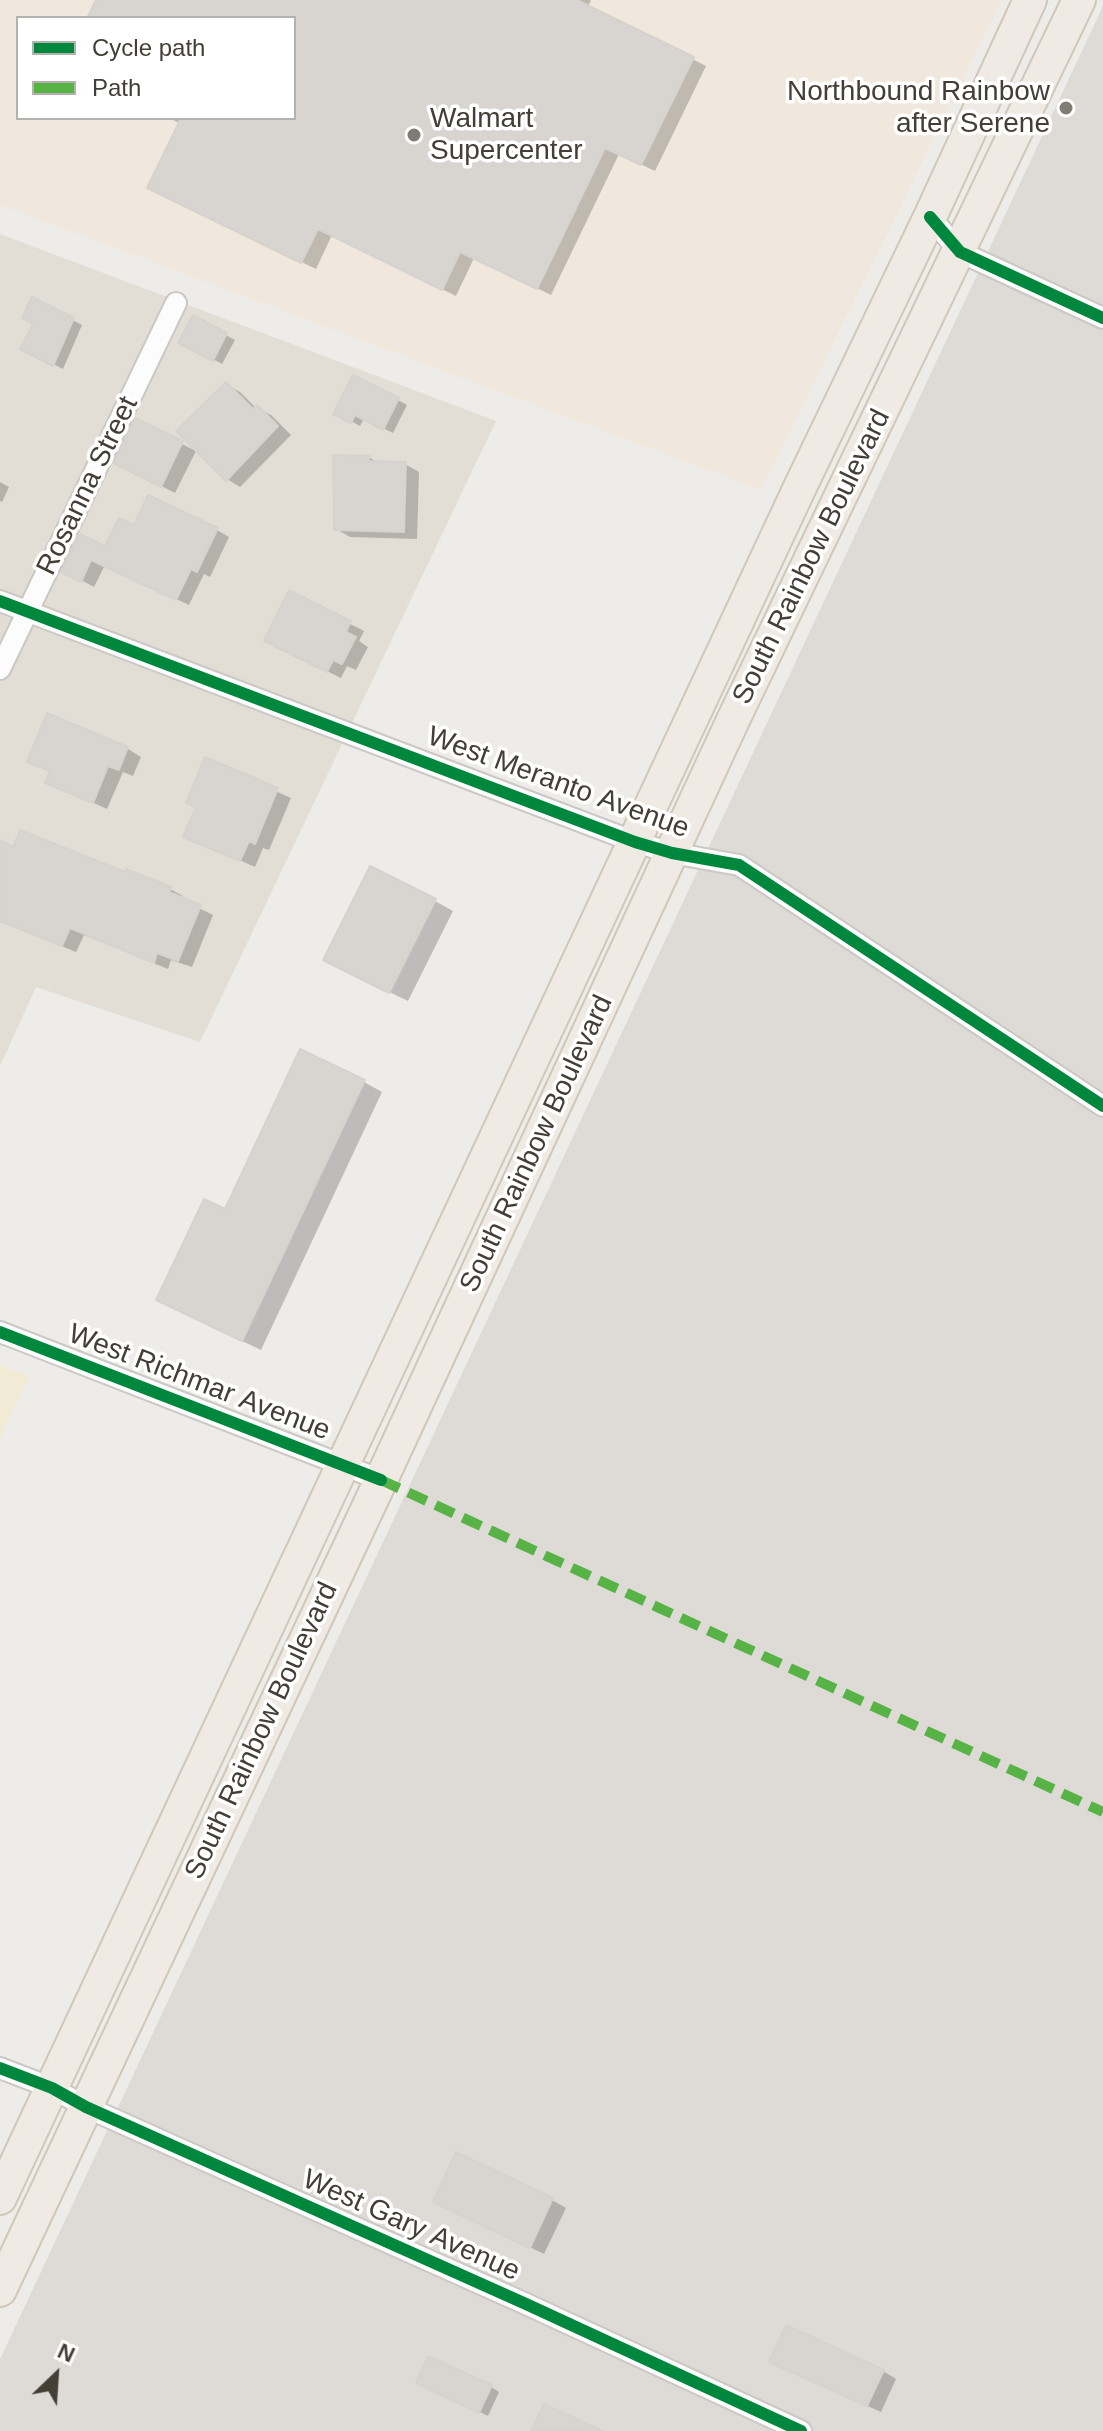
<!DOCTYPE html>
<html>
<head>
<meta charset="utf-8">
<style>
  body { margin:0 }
  #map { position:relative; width:1103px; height:2431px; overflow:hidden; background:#eeece9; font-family:Helvetica,sans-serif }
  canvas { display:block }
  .legend { position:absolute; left:16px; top:16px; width:280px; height:104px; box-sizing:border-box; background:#fff; border:2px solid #b4b2af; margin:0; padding:10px 14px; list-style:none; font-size:24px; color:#433e36 }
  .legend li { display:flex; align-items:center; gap:16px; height:40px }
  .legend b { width:40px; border:2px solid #b4b2af }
  .north { position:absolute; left:16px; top:2335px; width:80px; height:80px; -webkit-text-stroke:6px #fff; paint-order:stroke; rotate:25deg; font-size:22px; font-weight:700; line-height:32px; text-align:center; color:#433e36 }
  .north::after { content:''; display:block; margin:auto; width:28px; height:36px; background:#433e36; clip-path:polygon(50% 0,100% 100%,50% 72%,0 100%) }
</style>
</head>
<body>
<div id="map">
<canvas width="1103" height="2431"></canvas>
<ul class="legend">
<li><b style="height:10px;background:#00873e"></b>Cycle path</li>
<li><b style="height:10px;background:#57b346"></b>Path</li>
</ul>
<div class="north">N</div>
</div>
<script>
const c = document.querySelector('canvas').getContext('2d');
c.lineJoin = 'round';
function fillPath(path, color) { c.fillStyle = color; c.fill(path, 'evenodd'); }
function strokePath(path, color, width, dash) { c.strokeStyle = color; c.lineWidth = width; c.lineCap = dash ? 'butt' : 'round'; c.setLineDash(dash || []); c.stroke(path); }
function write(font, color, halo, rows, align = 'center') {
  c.font = font + ' Helvetica,sans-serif'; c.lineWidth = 7; c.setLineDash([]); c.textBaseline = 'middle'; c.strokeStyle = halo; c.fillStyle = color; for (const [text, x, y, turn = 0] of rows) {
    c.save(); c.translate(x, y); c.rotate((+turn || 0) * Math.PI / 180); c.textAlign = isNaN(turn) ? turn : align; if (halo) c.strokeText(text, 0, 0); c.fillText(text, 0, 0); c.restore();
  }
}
fillPath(new Path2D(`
  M 0,234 L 496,421 L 200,1042 L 36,987 L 0,1066 Z`), '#e2ded6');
fillPath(new Path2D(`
  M 0,0 L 1002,0 L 761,490 L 0,205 ZM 18,18 L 294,18 L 294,118 L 18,118 Z`), '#f0e8dc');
fillPath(new Path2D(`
  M 1103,6 L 1103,2431 L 0,2431 L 0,2359 Z`), '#dedbd7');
fillPath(new Path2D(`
  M 0,1365 L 29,1376 L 0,1439 Z`), '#f1ead5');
fillPath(new Path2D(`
  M 98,0 L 591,0 L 588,7 L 706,66 L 655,171 L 619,154 L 551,295 L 474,258 L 456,296 L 332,235 L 316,269 L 163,195 L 181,124 L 169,118 L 294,118 L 294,18 L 90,18 Z
  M 33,300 L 82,325 L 63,369 L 31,353 L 35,324 Z
  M 194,318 L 235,340 L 222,364 L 181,342 Z
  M 226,384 L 240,392 L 256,408 L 271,415 L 291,435 L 240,487 L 227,479 Z
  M 398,400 L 407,405 L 393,433 L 364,419 L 360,426 L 345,418 Z
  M 136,421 L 196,451 L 175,493 L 130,470 Z
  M 335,457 L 370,458 L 379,463 L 405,464 L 419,472 L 417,539 L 350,537 L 336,529 Z
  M 0,482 L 9,487 L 2,502 L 0,501 Z
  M 135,528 L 217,530 L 229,537 L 210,577 L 204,574 L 189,605 L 105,565 L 94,587 L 64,571 L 106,549 Z
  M 290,593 L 364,631 L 359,641 L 368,647 L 356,670 L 347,666 L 341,678 L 280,648 Z
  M 48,716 L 128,749 L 141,757 L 133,776 L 123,772 L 107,809 L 47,782 L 52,772 L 30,761 Z
  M 206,760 L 291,798 L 269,850 L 263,848 L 255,867 L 186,836 L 198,807 Z
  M 0,843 L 14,849 L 126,875 L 170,889 L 183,896 L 182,900 L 213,915 L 192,967 L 171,960 L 168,969 L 84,935 L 76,952 L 0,921 Z
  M 435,901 L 453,911 L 408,1001 L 344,970 Z
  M 364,1082 L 382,1092 L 261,1350 L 177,1310 L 226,1212 Z
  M 552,2200 L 566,2208 L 544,2254 L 449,2209 Z
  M 785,2369 L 883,2371 L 896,2379 L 881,2412 Z
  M 427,2387 L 491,2387 L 499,2392 L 488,2416 Z`), '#0003');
const building = new Path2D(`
  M 96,0 L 577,0 L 694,57 L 641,165 L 605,148 L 537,289 L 460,252 L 442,290 L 318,229 L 301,263 L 147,188 L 181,118 L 294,118 L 294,18 L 87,18 Z
  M 32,297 L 74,318 L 53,366 L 20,349 L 33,324 L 22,318 Z
  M 193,315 L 227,333 L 213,361 L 178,343 Z
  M 353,375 L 399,398 L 383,430 L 355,415 L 351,423 L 333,414 Z
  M 226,382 L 253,409 L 257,405 L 278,426 L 226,481 L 176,431 Z
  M 135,418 L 183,441 L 161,487 L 113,463 Z
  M 333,455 L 370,456 L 368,461 L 406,462 L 404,532 L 334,530 Z
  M 148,495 L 218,528 L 197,572 L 191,569 L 176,600 L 91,560 L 81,582 L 61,572 L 80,534 L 105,546 L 119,518 L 134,525 Z
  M 289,590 L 351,621 L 346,632 L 356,637 L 342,664 L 333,660 L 327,672 L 264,641 Z
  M 47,713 L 128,747 L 119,770 L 108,766 L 93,803 L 45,783 L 50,771 L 27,762 Z
  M 205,757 L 278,788 L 255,844 L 249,841 L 240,861 L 183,837 L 196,807 L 186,803 Z
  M 20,830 L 125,872 L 126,869 L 171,887 L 169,892 L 201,905 L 178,961 L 157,953 L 154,963 L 70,928 L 62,946 L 0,921 L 0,840 L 13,847 Z
  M 370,866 L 436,899 L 389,993 L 323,960 Z
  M 300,1049 L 365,1080 L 242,1341 L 156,1300 L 204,1199 L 225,1209 Z
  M 456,2152 L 553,2198 L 530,2248 L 433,2202 Z
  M 786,2325 L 884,2370 L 867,2406 L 769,2362 Z
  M 428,2356 L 492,2385 L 479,2413 L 416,2383 Z
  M 544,2404 L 603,2431 L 531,2431 Z`);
fillPath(building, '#d8d5d1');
strokePath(building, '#d6d3cf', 2);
const street = new Path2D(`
  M 930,217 L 960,252 L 1103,318
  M 0,601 L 635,842 L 672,853 L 739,865 L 1103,1106
  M 0,669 L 176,303
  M 0,1332 L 381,1480
  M 0,2068 L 52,2088 L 86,2107 L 526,2304 L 801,2431`);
const primary = new Path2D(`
  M 0,2198 L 801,485 L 930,217 L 1030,0
  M 0,2290 L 381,1480 L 734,718 L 1079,0`);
strokePath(street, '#cbc8c5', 24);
strokePath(primary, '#cfc7b8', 36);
strokePath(street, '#fcfcfc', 20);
strokePath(primary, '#efebe4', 32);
strokePath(new Path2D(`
  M 381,1480 L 1103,1812`), '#57b346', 10, [20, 10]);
strokePath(new Path2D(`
  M 930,217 L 960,252 L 1103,318
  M 0,601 L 635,842 L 672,853 L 739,865 L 1103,1106
  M 0,1332 L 381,1480
  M 0,2068 L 52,2088 L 86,2107 L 526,2304 L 801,2431`), '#00873e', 12);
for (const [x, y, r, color] of [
  [1066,108,8,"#7f7b75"],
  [414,135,8,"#7f7b75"]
]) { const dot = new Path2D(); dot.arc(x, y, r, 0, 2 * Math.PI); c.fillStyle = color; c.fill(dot); strokePath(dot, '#fff', 3); }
write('28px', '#433e36', '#fff', [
  ["Northbound Rainbow",1050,92],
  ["after Serene",1050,124],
  ["Walmart",430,119,"left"],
  ["Supercenter",430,151,"left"]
], 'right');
write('28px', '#433e36', '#fff', [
  ["Rosanna Street",88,486,-64],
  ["South Rainbow Boulevard",812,557,-64],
  ["West Meranto Avenue",558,783,20],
  ["South Rainbow Boulevard",537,1144,-65],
  ["West Richmar Avenue",199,1383,21],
  ["South Rainbow Boulevard",262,1731,-65],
  ["West Gary Avenue",411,2226,24]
]);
</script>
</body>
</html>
